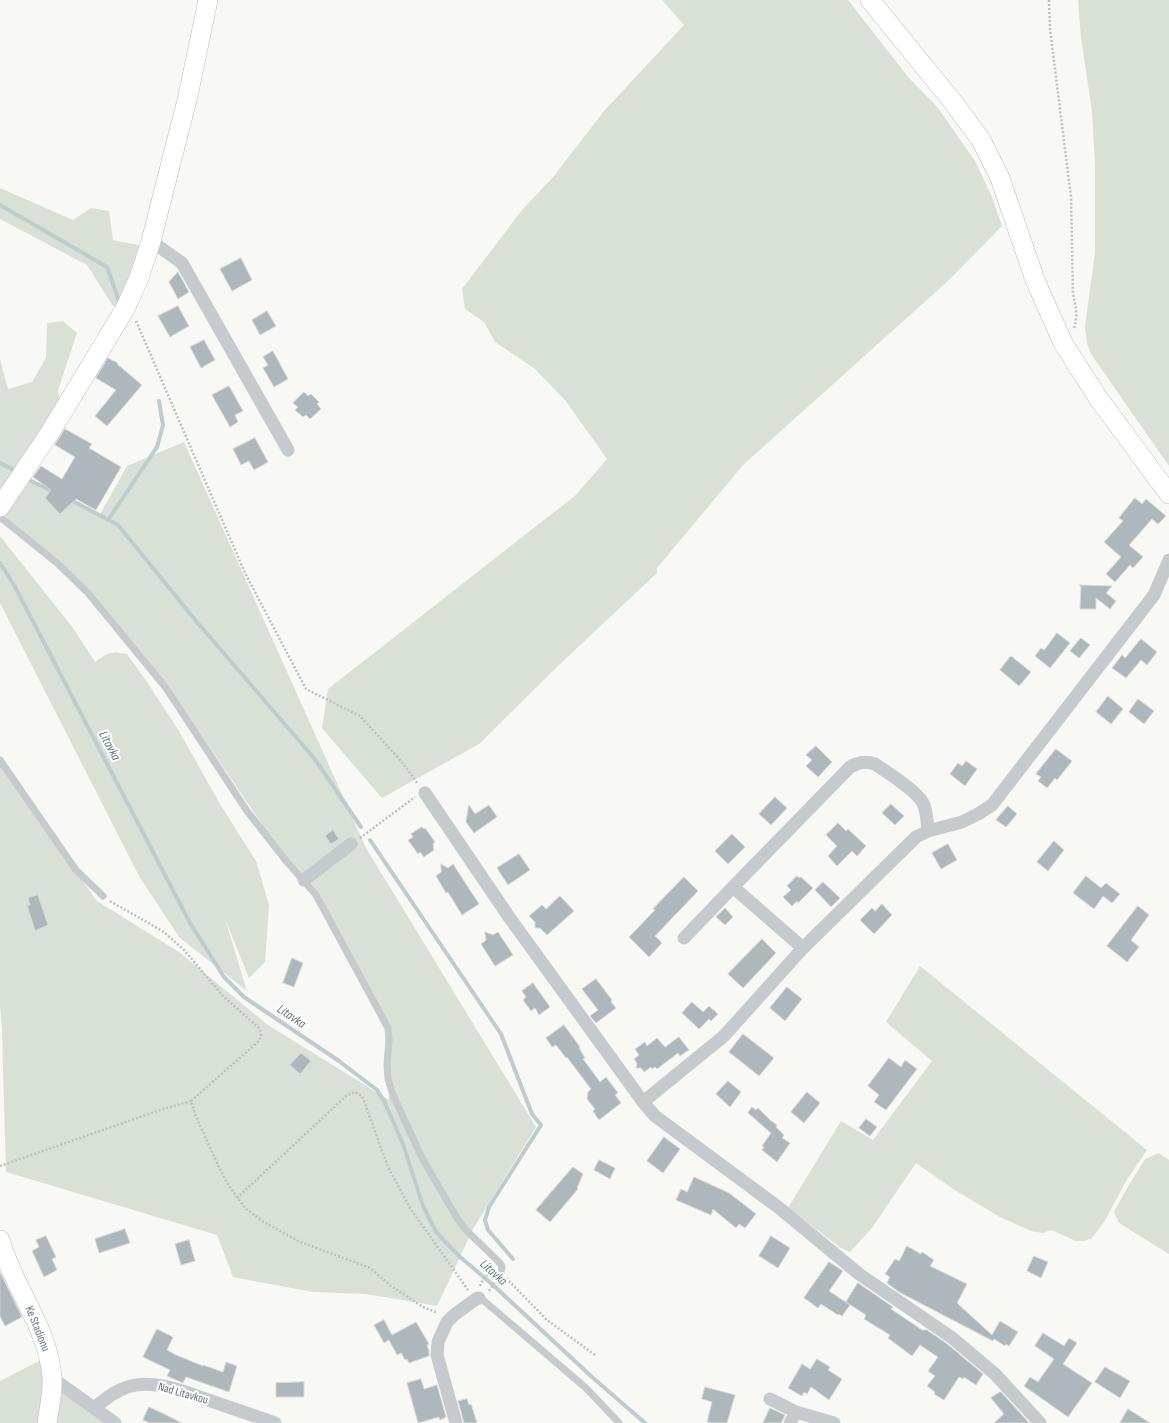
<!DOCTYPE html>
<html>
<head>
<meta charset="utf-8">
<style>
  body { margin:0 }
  canvas { display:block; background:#f8f8f4 }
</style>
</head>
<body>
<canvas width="1169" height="1423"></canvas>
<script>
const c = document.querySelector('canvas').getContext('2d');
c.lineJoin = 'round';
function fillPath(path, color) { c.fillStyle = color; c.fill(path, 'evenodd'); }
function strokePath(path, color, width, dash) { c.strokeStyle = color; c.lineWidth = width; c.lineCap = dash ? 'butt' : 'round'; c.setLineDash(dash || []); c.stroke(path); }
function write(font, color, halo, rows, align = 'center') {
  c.font = font + ' "Sofia Sans Condensed",sans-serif'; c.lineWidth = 4; c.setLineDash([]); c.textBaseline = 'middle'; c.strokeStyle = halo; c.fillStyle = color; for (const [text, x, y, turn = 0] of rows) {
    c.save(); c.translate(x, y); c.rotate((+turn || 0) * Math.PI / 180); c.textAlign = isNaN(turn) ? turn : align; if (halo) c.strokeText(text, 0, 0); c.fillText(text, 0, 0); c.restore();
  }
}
fillPath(new Path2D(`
  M 662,0 L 848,0 L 909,78 L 938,108 L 975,161 L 992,197 L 1002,226 L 949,280 L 743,465 L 657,568 L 657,573 L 561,663 L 479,744 L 382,798 L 322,728 L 328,689 L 567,502 L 574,497 L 607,459 L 565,400 L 535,369 L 495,342 L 484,322 L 465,309 L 462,289 L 522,210 L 554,176 L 604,111 L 684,25 Z
  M 1078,0 L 1169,0 L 1169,466 L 1091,354 L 1087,343 L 1085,326 L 1095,253 L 1095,164 L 1092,111 L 1081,38 Z
  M 0,188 L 73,220 L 91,208 L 109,211 L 113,240 L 144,246 L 134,303 L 113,306 L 87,265 L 0,219 Z
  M 63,321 L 77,333 L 58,390 L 62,413 L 0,504 L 0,359 L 8,389 L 32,382 L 46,358 L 47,323 Z
  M 184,442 L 366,848 L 536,1127 L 473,1229 L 437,1306 L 366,1294 L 313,1292 L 233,1277 L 217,1235 L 6,1172 L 2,1030 L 0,1004 L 0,766 L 97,901 L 179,952 L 268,1025 L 389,1100 L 391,1030 L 318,893 L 287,861 L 168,686 L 83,584 L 26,539 L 1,511 L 24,477 L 99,516 L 127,466 Z
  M 0,536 L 73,628 L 95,662 C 110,652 109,651 127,654 L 147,682 L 179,731 L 220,804 L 256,861 L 269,905 L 265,962 L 249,978 L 225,919 L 247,991 L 179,937 L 139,876 L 0,603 Z
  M 920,966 L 1147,1150 L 1126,1181 L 1104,1222 L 1092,1238 L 1084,1241 L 1076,1241 L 1051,1230 L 1043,1233 L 1031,1231 L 1000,1217 L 953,1189 L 916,1163 L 872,1228 L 850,1252 L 841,1248 L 788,1208 L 841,1121 L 873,1140 L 932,1061 L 886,1022 Z
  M 1159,1153 L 1169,1160 L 1169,1254 L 1119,1223 L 1114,1212 L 1126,1190 L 1145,1159 Z
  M 47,1357 L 46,1423 L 0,1423 L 0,1381 Z
  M 53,1381 L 114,1423 L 48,1423 Z`), '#d9e0d5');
strokePath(new Path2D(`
  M 0,205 L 107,267 L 120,304
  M 0,463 L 12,469
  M 31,481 L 54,492
  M 69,499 L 118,525 L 196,621 L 314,758 L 361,827
  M 108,520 L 157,447 L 163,425 L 159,401
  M 0,563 L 14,585 L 190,923 L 224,977 L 244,997 L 339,1061 L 377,1090 L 384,1101 L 403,1144 L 423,1206 L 436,1232 L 459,1256 L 493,1285 L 592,1377 L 645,1423
  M 370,840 L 501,1034 L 532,1114 L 541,1125 L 489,1207 L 485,1220 L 488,1230 L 513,1259`), '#becbcf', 4);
const building = new Path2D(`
  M 241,258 L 252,280 L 232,291 L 220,269 Z
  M 178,272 L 189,292 L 178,299 L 169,282 Z
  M 178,306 L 189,326 L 170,337 L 158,316 Z
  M 267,311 L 276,326 L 260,335 L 252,320 Z
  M 204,340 L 215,360 L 201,368 L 190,347 Z
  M 273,351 L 288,379 L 274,387 L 263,368 L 268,365 L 263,357 Z
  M 108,358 L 118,363 L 117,364 L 142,385 L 107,426 L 95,416 L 116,390 L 96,378 Z
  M 229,386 L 243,411 L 235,415 L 238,422 L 230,427 L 212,395 Z
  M 304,392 L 308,396 L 311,394 L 319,402 L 317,404 L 321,409 L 310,419 L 306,415 L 303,417 L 295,410 L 298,407 L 293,403 Z
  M 65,429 L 92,444 L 89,448 L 121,467 L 96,510 L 76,499 L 60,514 L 45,498 L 51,490 L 33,477 L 41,466 L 62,479 L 75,457 L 55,445 Z
  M 255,438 L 268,462 L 254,470 L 249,461 L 241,465 L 233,449 Z
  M 1135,498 L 1142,504 L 1146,499 L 1166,516 L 1158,524 L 1152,519 L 1129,545 L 1143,557 L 1133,568 L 1130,565 L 1115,582 L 1106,574 L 1121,557 L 1104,542 L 1123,521 L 1119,518 Z
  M 1079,585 L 1112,586 L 1106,593 L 1116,601 L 1110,609 L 1096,598 L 1096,609 L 1080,609 L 1081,587 Z
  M 1057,633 L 1070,643 L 1050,668 L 1035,656 L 1041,648 L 1044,650 Z
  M 1081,638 L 1090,645 L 1079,658 L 1070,651 Z
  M 1141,639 L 1157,652 L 1147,665 L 1141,660 L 1126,678 L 1112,668 L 1122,655 L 1125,658 Z
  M 1011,656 L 1031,672 L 1019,686 L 1000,670 Z
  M 1108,696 L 1123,709 L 1111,724 L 1096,712 Z
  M 1138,699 L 1154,711 L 1144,724 L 1129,712 Z
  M 816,746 L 832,762 L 818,777 L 806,766 L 812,760 L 806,755 Z
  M 1056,749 L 1072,761 L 1057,780 L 1055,778 L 1047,788 L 1038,781 L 1041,777 L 1036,774 Z
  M 966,761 L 977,769 L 965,786 L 950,774 L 958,763 L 962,766 Z
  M 775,797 L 787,808 L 771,825 L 759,814 Z
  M 891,804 L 904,816 L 895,825 L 882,813 Z
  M 469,805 L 475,814 L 489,805 L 497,817 L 474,833 L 466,822 Z
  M 1008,806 L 1017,814 L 1006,827 L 996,820 Z
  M 838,823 L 846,831 L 848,829 L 866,846 L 857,856 L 852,851 L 837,866 L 828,856 L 837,846 L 826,835 Z
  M 422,827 L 424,829 L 425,828 L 435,842 L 433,844 L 434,850 L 424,857 L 420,852 L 418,854 L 408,840 L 413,837 L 411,834 Z
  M 333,830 L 339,839 L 331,844 L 325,836 Z
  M 732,834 L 745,847 L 728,864 L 715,851 Z
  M 1054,841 L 1064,850 L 1048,871 L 1037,862 Z
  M 948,844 L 957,860 L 941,869 L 932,853 Z
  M 519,854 L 530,870 L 508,885 L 497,868 Z
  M 441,864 L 448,868 L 453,864 L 479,904 L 462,915 L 448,892 L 446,893 L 436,876 L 441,872 Z
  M 797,876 L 799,878 L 801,877 L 813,888 L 798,903 L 797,901 L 792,906 L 783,897 L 791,890 L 787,886 Z
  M 1086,876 L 1101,888 L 1106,883 L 1120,894 L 1112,903 L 1103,896 L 1094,909 L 1073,893 Z
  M 684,877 L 698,891 L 655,936 L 662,943 L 649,957 L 629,937 L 655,910 L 653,909 Z
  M 823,882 L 840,898 L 831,907 L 815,890 Z
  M 38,895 L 48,925 L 35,931 L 27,905 L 30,905 L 28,898 Z
  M 560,896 L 574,911 L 547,935 L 540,928 L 535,928 L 535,922 L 529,916 L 542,905 L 546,909 Z
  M 882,904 L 892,915 L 874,934 L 860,920 L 872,908 L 875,911 Z
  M 1138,906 L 1149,915 L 1131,940 L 1139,947 L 1127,962 L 1107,946 Z
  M 725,908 L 733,917 L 725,925 L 716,917 Z
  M 485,932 L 493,935 L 498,932 L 513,955 L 495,966 L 481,944 L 486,940 Z
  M 762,939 L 776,953 L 743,988 L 728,974 Z
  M 292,958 L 303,963 L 294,987 L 283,983 Z
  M 596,979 L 612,1000 L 611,1002 L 616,1008 L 596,1023 L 590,1016 L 598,1010 L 582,989 Z
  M 533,983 L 550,1007 L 539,1015 L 535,1008 L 531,1011 L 523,1000 L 526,997 L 522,991 Z
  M 787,987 L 802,999 L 785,1021 L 770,1008 Z
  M 692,1002 L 703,1012 L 709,1006 L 718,1014 L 711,1021 L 709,1019 L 699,1029 L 682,1013 Z
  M 564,1025 L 580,1047 L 579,1048 L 585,1058 L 583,1059 L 600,1082 L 606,1077 L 618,1093 L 615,1095 L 621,1103 L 599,1120 L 593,1111 L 595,1109 L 587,1099 L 588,1092 L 591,1089 L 567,1057 L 566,1058 L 556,1045 L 552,1047 L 546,1038 Z
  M 743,1034 L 774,1058 L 759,1076 L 729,1052 Z
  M 679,1037 L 689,1050 L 680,1056 L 678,1053 L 657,1069 L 655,1067 L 652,1069 L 651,1067 L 644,1072 L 641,1068 L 636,1068 L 637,1063 L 634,1059 L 639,1055 L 635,1049 L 645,1042 L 647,1046 L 657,1038 L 665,1047 Z
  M 301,1053 L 311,1061 L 300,1074 L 290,1065 Z
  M 889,1058 L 901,1067 L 905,1060 L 917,1069 L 886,1110 L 874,1102 L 879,1095 L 868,1086 Z
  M 728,1081 L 741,1092 L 730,1107 L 716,1094 Z
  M 807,1092 L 820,1103 L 804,1123 L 791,1112 Z
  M 752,1107 L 756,1110 L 758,1108 L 770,1120 L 777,1125 L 776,1127 L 784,1135 L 782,1138 L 790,1143 L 777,1162 L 762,1150 L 764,1147 L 762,1146 L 771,1133 L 748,1113 Z
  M 866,1119 L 877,1127 L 870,1136 L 859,1128 Z
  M 664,1137 L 680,1149 L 663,1173 L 647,1161 Z
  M 599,1160 L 615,1168 L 610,1179 L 594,1170 Z
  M 573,1167 L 583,1174 L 577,1188 L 578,1189 L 550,1222 L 536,1210 Z
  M 694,1177 L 729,1193 L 756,1214 L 745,1228 L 739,1224 L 736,1228 L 713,1209 L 711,1215 L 676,1200 L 681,1189 L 687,1192 Z
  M 125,1229 L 130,1243 L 99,1253 L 95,1239 Z
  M 46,1236 L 56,1257 L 52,1259 L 57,1270 L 44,1277 L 32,1251 L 39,1247 L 36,1240 Z
  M 771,1236 L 790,1248 L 778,1268 L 759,1256 Z
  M 189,1240 L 195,1261 L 181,1265 L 175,1244 Z
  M 907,1246 L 921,1254 L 922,1252 L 934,1260 L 930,1266 L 967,1284 L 957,1303 L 992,1335 L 1000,1321 L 1018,1332 L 1009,1346 L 1006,1344 L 1005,1346 L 994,1339 L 993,1341 L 899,1292 L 887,1283 L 890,1277 L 885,1274 L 895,1259 L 899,1261 Z
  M 1034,1256 L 1048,1262 L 1041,1278 L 1027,1271 Z
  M 829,1262 L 843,1271 L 829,1291 L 850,1305 L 842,1316 L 839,1314 L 838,1315 L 821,1304 L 818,1308 L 804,1298 Z
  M 0,1272 L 22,1317 L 5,1326 L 0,1316 Z
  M 858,1283 L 893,1307 L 891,1309 L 922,1330 L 927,1330 L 946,1343 L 983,1374 L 976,1385 L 964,1377 L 963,1379 L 959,1377 L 944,1400 L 934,1394 L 935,1392 L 927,1386 L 935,1376 L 928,1371 L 938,1357 L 920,1345 L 912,1356 L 888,1338 L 890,1335 L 864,1319 L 866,1315 L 846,1302 Z
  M 384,1320 L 392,1335 L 416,1322 L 429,1344 L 427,1345 L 429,1351 L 429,1356 L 409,1363 L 407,1359 L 405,1360 L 401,1353 L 397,1355 L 389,1340 L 384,1343 L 374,1325 Z
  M 157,1329 L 173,1337 L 167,1350 L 176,1355 L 203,1366 L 203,1365 L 223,1372 L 226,1362 L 237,1366 L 229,1392 L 186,1377 L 183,1383 L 167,1376 L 170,1370 L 143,1357 Z
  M 1043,1333 L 1064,1346 L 1069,1338 L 1077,1343 L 1063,1364 L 1092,1383 L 1068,1417 L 1024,1386 L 1030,1377 L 1038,1382 L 1054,1359 L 1035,1346 Z
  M 817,1359 L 830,1367 L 828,1370 L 842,1379 L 829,1400 L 811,1387 L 807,1394 L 804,1392 L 802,1396 L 788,1388 L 802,1364 L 810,1369 Z
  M 1105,1367 L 1130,1381 L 1120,1398 L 1095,1382 Z
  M 421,1379 L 424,1389 L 437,1385 L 446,1417 L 440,1420 L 439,1417 L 418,1423 L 407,1383 Z
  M 304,1382 L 304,1397 L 276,1397 L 276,1383 Z
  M 705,1387 L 735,1395 L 727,1423 L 712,1423 L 707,1422 L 712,1402 L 702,1399 Z
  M 1000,1392 L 1001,1392 L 1029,1423 L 994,1423 L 1004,1414 L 991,1398 Z
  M 467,1399 L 469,1405 L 471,1404 L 477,1423 L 464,1423 L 458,1401 Z
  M 149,1407 L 162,1413 L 182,1423 L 150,1423 L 143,1420 Z
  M 770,1408 L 785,1415 L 781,1423 L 763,1423 Z
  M 1128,1409 L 1150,1423 L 1120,1423 Z`);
fillPath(building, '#aeb7bc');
strokePath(building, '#d9d9d7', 1);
const secondary = new Path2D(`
  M 870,0 L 953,102 L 981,140 L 1000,178 L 1035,280 L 1063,343 L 1098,398 L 1169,494
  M 0,507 L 51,431 L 125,309 L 139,278 L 151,241 L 188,96 L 208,0
  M 0,1240 C 13,1287 48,1327 52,1377 C 53,1392 49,1409 47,1423`);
strokePath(secondary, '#b7bdc1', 20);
strokePath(new Path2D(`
  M 1049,0 L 1050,29 L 1071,197 L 1073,294 C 1076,307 1078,316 1074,328
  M 136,321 L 245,573 L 306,689 L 360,716 L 402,762 L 418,784
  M 360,838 L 415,797
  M 110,901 L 164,932 L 184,950 L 223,996 L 260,1029 L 261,1035 L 259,1041 L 191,1101 L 196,1117 L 218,1165 L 227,1183 L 245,1208 L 262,1221 L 298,1241 L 370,1268 L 391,1286 L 423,1307 L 438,1313
  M 0,1166 L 163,1109 L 191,1101
  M 237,1198 L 346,1096 L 355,1092 L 362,1096 L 388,1167 L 410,1208 L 468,1290
  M 506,1278 L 547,1320 L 595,1355
  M 480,1286 L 481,1283 L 492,1269
  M 489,1291 L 496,1280`), '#bec1c3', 2.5, [2, 2]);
strokePath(new Path2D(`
  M 0,517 L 57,563 L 88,593 L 166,688 L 247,811 L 287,862 L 316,895 L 388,1028 L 389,1040 L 387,1064 L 388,1079 L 393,1095 L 422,1158 L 457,1218 L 465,1229 L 498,1261 L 502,1266 L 501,1273
  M 0,760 L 76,870 L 103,896
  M 479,1298 L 483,1300 L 586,1388 L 619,1423`), '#c5cacc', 7);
strokePath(new Path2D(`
  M 151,241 L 182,263 L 288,450
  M 425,793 L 509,917 L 643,1102 L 655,1116 L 778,1207 L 859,1274 L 951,1337 L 995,1374 L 1040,1423
  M 304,880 L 351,844
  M 684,938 L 733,887
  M 803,948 L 733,887 L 850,767 C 859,762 865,761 875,764 C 888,773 916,790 923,803 C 927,811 927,822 928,831
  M 643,1102 L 724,1036 L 803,948 L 916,837 L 928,831 L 962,822 L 978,814 L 992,805 L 1154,595 L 1169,560
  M 52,1378 L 115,1423
  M 770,1399 L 796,1412 L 834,1423
  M 94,1408 C 104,1400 113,1392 125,1388 C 154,1377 187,1393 214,1402 C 234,1409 255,1416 275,1423
  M 456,1423 L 437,1355 L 438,1342 L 447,1322 L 454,1315 L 476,1299 L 479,1298
  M 790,1423 L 796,1412`), '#c5cacc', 13);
strokePath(secondary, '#fff', 19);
write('12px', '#617581', '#fff', [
  ["Ke Stadionu",37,1329,68],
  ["Nad Litavkou",183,1394,16]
]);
write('italic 13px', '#5b767c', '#fff', [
  ["Litavka",109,746,62],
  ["Litavka",291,1017,34],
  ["Litavka",493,1273,42]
]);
</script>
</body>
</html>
